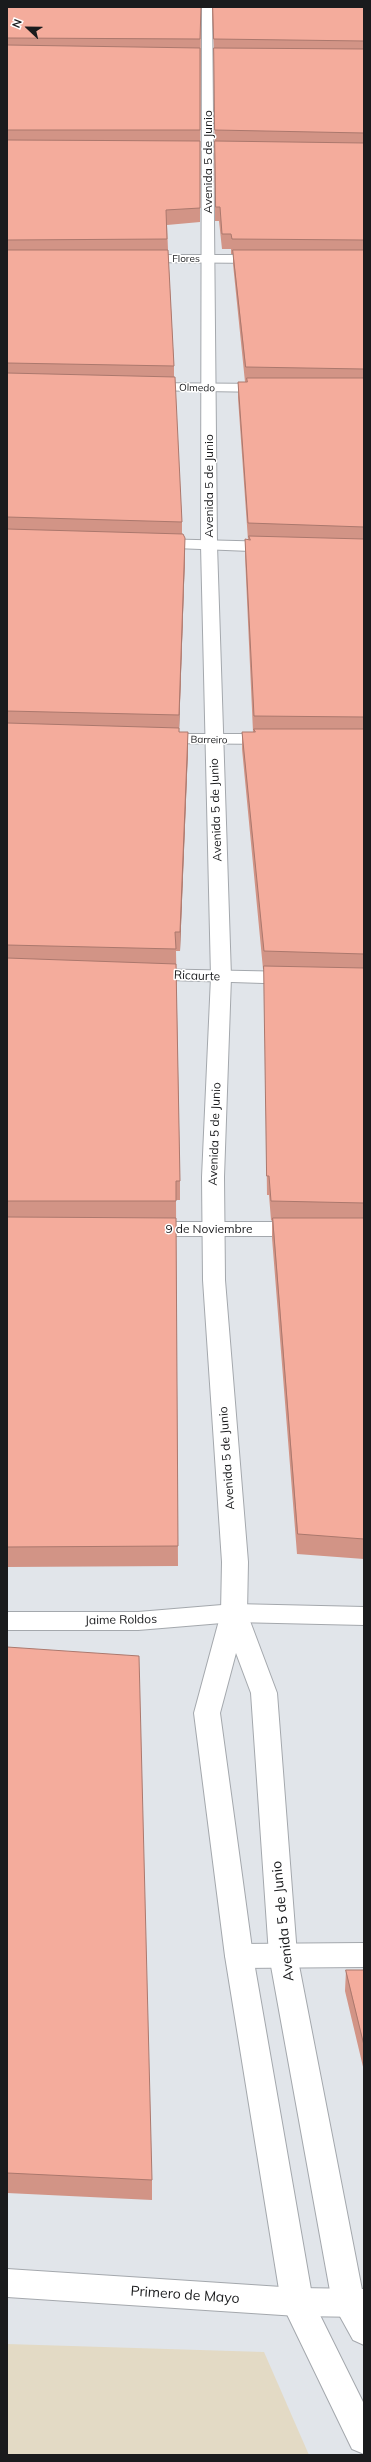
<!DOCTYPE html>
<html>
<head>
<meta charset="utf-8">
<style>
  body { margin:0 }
  #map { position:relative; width:371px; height:2462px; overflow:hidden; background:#e1e5ea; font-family:Mulish,sans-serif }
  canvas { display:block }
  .frame { position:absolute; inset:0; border:8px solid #1a1b1d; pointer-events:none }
  .north { position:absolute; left:8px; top:8px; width:40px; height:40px; -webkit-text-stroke:3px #fff; paint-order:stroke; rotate:292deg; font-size:11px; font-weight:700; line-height:16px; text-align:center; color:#1a1b1d }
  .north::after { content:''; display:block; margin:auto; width:14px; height:18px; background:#1a1b1d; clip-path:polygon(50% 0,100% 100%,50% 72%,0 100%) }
</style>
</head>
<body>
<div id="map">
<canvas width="371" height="2462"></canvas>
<div class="frame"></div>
<div class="north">N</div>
</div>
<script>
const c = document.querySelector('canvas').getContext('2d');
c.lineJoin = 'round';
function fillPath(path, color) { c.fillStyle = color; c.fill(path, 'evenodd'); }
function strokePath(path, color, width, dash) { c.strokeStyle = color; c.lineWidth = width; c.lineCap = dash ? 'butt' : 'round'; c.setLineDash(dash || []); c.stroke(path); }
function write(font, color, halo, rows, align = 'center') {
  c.font = font + ' Mulish,sans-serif'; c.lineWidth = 3; c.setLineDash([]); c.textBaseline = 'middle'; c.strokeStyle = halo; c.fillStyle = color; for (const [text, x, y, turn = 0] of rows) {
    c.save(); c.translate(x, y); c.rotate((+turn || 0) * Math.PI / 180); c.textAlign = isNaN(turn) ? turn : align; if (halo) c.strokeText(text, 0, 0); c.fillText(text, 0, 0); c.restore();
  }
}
fillPath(new Path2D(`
  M 7,2344 L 264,2352 L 309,2455 L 7,2455 Z`), '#e3dac5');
const minor = new Path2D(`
  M 139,255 L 263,255 L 270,259 L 263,263 L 134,262 L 132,259 L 134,256 Z
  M 145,383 L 267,384 L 274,388 L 267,392 L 140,390 L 138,387 L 140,384 Z
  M 156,539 L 276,542 L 284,547 L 276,552 L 150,547 L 148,544 L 150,541 Z
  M 158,734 L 272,734 L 278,735 L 281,739 L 278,743 L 272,744 L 152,743 L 149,739 L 152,735 Z
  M 146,969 L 294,972 L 301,974 L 304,978 L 301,982 L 294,984 L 139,979 L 136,975 L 139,971 Z
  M 147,1222 L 364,1222 L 364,1236 L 147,1236 L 139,1234 L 136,1229 L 139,1224 Z
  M 234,1604 L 364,1607 L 364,1625 L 234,1622 L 138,1630 L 7,1630 L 7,1612 L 138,1612 Z
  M 364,1943 L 364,1967 L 239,1968 L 229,1964 L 225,1956 L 229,1948 L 239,1944 Z
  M 7,2269 L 297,2288 L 364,2289 L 364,2317 L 297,2316 L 7,2297 Z`);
const major = new Path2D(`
  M 202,7 L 212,7 L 217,545 L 231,977 L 224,1177 L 225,1280 L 248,1562 L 247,1613 L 277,1693 L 297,1955 L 364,2300 L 364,2345 L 353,2340 L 332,2302 L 269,1955 L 251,1693 L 236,1653 L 220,1713 L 253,1956 L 313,2301 L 364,2404 L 364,2454 L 352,2449 L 281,2302 L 225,1956 L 194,1713 L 221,1613 L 222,1562 L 203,1280 L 202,1177 L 211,977 L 201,545 Z`);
strokePath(minor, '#a4a8ad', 2);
strokePath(major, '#a4a8ad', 2);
fillPath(minor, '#fff');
fillPath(major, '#fff');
fillPath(new Path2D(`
  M 7,7 L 201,7 L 200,222 L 167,225 L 168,250 L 174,366 L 174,377 L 182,522 L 182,534 L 185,555 L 179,732 L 188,732 L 188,749 L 180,951 L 176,951 L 180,1181 L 180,1200 L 176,1200 L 178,1566 L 7,1567 Z
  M 212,7 L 364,7 L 364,1559 L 297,1554 L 272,1238 L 272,1221 L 271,1220 L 269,1195 L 267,1195 L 264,969 L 263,969 L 242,749 L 242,732 L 253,732 L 245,556 L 245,539 L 248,540 L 238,398 L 238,382 L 245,382 L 233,264 L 233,254 L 231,254 L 231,249 L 222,249 L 219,221 L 215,221 L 214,52 Z
  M 7,1647 L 152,2180 L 152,2200 L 7,2193 Z
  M 346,1970 L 364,1970 L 364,2071 L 345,1991 Z`), '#d29486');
fillPath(new Path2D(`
  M 185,538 L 185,555 L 179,733 L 179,715 Z
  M 188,732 L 188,749 L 180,951 L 180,932 Z`), '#ab786d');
const building = new Path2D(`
  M 7,7 L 201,7 L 200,39 L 7,38 Z
  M 213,7 L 364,7 L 364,41 L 214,39 Z
  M 7,45 L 200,48 L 200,130 L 7,130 Z
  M 214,48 L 364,49 L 364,133 L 215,130 Z
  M 7,140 L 200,141 L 200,208 L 166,210 L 167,239 L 7,240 Z
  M 215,141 L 364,143 L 364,240 L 232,239 L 231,234 L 222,234 L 220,207 L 216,207 Z
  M 7,250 L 168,250 L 174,366 L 7,363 Z
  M 233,250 L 364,250 L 364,369 L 246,367 Z
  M 7,373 L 175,377 L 182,522 L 7,517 Z
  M 247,378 L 364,378 L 364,527 L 248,523 L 238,382 L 247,382 Z
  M 7,529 L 183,534 L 185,538 L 179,715 L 7,711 Z
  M 249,536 L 364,539 L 364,717 L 254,716 L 245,539 L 250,540 Z
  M 7,723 L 179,728 L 179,732 L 188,732 L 180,932 L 175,932 L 176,949 L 7,945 Z
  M 254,729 L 364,729 L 364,954 L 264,951 L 242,732 L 255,732 Z
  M 7,958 L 176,964 L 180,1181 L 176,1181 L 176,1201 L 7,1201 Z
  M 264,966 L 364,968 L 364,1203 L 271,1201 L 269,1176 L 267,1176 Z
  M 7,1217 L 176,1218 L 178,1546 L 7,1547 Z
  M 273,1218 L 364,1218 L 364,1539 L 298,1534 Z
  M 7,1647 L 139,1656 L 152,2180 L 7,2173 Z
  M 346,1970 L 364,1970 L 364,2045 Z`);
fillPath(building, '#f4ac9c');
strokePath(building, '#ab786d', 1);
write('10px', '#1a1b1d', '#fff', [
  ["Flores",186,259],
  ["Olmedo",197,388,1],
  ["Barreiro",209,740,1]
]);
write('12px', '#1a1b1d', '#fff', [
  ["Avenida 5 de Junio",208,162,-90],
  ["Avenida 5 de Junio",209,486,-90],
  ["Avenida 5 de Junio",216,810,-92],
  ["Ricaurte",197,976,2],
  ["Avenida 5 de Junio",215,1134,-88],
  ["9 de Noviembre",209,1229],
  ["Avenida 5 de Junio",227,1458,-94],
  ["Jaime Roldos",121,1620,-1]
]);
write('14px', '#1a1b1d', '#fff', [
  ["Avenida 5 de Junio",283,1921,-96],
  ["Primero de Mayo",185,2295,4]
]);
</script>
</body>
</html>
